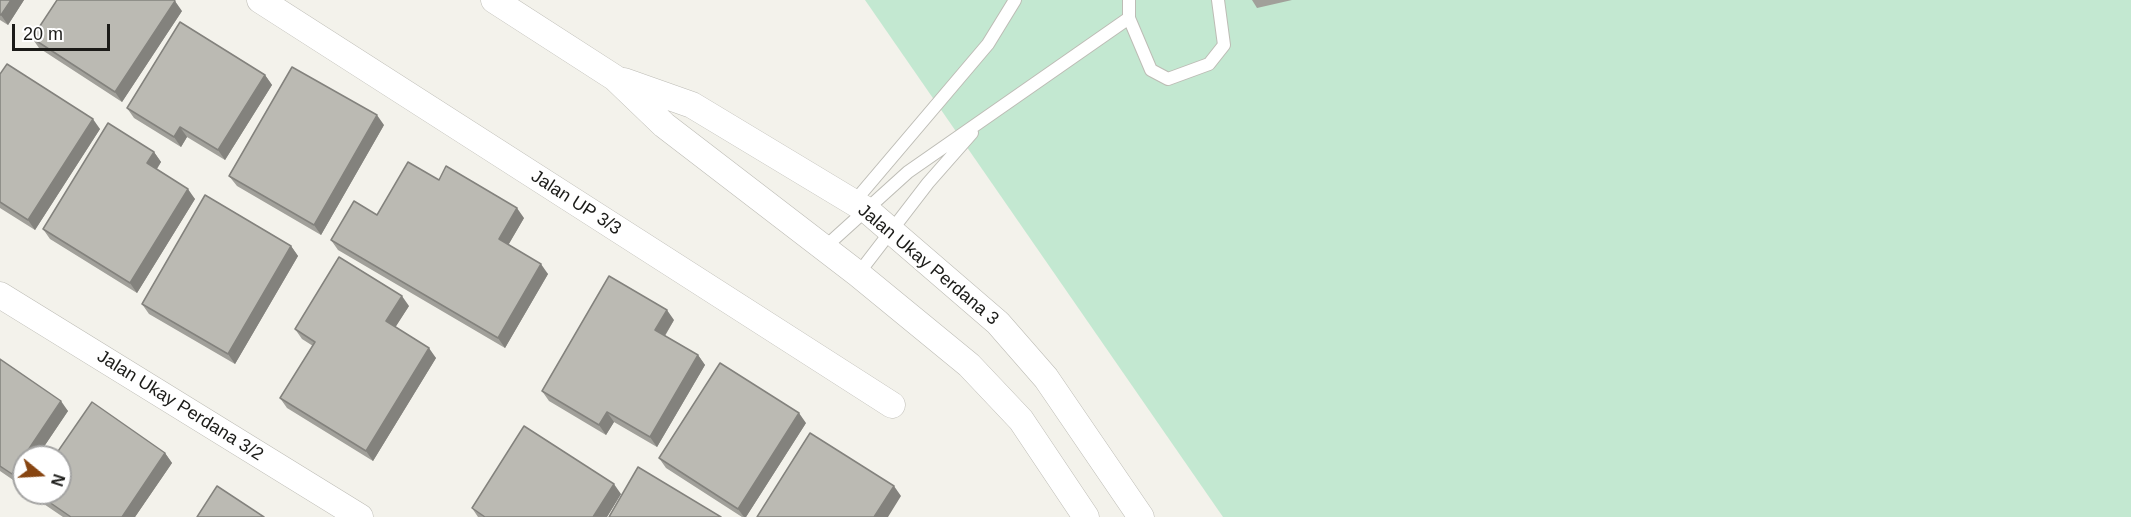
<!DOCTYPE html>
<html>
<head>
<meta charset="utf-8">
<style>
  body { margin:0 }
  #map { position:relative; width:2131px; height:517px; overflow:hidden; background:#f3f2eb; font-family:Arial,sans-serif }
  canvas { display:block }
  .north { position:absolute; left:12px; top:445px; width:60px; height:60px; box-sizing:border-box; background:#fff; border:2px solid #a4a4a3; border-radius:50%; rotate:108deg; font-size:16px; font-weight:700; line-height:24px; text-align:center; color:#1b1b18 }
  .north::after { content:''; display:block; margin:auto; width:21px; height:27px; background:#874511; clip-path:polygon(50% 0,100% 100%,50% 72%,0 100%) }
  .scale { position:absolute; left:12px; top:24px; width:98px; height:27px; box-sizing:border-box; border:3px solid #1b1b18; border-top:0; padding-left:8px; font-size:18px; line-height:21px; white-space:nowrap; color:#1b1b18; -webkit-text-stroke:4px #fff; paint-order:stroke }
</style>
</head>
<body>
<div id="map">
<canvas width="2131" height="517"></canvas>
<div class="north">N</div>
<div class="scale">20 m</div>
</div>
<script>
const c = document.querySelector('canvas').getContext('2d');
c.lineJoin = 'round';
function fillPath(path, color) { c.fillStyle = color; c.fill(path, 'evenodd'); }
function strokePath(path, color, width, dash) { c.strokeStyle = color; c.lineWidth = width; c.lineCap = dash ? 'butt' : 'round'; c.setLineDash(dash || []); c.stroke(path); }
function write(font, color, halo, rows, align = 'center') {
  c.font = font + ' Arial,sans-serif'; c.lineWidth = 5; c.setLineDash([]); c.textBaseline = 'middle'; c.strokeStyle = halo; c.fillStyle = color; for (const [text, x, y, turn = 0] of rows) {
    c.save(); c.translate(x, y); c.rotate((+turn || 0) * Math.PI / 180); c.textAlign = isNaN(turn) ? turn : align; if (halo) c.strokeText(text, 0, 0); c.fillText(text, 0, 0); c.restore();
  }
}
fillPath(new Path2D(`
  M 865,0 L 2131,0 L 2131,517 L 1223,517 Z`), '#c3e8d1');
const lane = new Path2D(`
  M 1129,0 L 1129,18 L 1151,70 L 1168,79 L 1209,64 L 1224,45 L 1218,0
  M 854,202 L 988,44 L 1015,0
  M 824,248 L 908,172 L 1129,18
  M 858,274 L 928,183 L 972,133`);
const street = new Path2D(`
  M 260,0 L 892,405
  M 494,0 L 615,78 L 664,125 L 858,274 L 969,365 L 1021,420 L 1086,517
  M 624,81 L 692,105 L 868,211 L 998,323 L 1046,378 L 1141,517
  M 0,295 L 360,517`);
strokePath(lane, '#bdbcb5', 14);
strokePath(street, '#bdbcb5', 27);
strokePath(lane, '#fff', 12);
strokePath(street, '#fff', 26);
fillPath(new Path2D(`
  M 0,0 L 24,0 L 8,25 L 0,20 Z
  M 1252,0 L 1292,0 L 1257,8 Z
  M 182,11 L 122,102 L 39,48 L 32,38 Z
  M 0,74 L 100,129 L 35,230 L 0,208 Z
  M 265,75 L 272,85 L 225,160 L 187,137 L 181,147 L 134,118 L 127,108 Z
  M 384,125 L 321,235 L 237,186 L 229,176 Z
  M 154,152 L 161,162 L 157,169 L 195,199 L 137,293 L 50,239 L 43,229 Z
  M 377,215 L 524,218 L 508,245 L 548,274 L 505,348 L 338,250 L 331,240 Z
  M 291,246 L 298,256 L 235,364 L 149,314 L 142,304 Z
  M 409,306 L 395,327 L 436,358 L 373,461 L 287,408 L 280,398 L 313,346 L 302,339 L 295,329 Z
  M 674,320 L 665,336 L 698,355 L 705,365 L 657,447 L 614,422 L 606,435 L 549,401 L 542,391 Z
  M 0,359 L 68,411 L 37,457 L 24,457 L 24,476 L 19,484 L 0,471 Z
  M 806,423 L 746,517 L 742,517 L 666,468 L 659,458 Z
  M 165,453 L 172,463 L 135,517 L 63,517 L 38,500 L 33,493 L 60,493 Z
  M 621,494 L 607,517 L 478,517 L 472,508 Z`), '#a1a09a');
fillPath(new Path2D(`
  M 11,0 L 24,0 L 8,25 L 1,15 Z
  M 175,1 L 182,11 L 122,102 L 115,92 Z
  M 265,75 L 272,85 L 225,160 L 218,150 Z
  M 377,115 L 384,125 L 321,235 L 314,225 Z
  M 93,119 L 100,129 L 35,230 L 28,220 Z
  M 180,127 L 187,137 L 181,147 L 174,137 Z
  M 154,152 L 161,162 L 154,173 L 147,163 Z
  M 188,189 L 195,199 L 137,293 L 130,283 Z
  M 517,208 L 524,218 L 506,249 L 499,239 Z
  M 291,246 L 298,256 L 235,364 L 228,354 Z
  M 541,264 L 548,274 L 505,348 L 498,338 Z
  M 402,296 L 409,306 L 393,331 L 386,321 Z
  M 667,310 L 674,320 L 662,340 L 655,330 Z
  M 429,348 L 436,358 L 373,461 L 366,451 Z
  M 698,355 L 705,365 L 657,447 L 650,437 Z
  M 61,401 L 68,411 L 37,457 L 24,457 L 24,476 L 19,484 L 12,474 Z
  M 607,412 L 614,422 L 606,435 L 599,425 Z
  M 799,413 L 806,423 L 746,517 L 744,517 L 738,509 Z
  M 165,453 L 172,463 L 135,517 L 122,517 Z
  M 614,484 L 621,494 L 607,517 L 593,517 Z
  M 894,486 L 901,496 L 888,517 L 874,517 Z`), '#83827d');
const building = new Path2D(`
  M 0,0 L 11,0 L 1,15 L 0,15 Z
  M 57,0 L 174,0 L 175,1 L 115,92 L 32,38 Z
  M 180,22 L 265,75 L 218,150 L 180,127 L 174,137 L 127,108 Z
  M 7,64 L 93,119 L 28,220 L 0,202 L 0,74 Z
  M 292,67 L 377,115 L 314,225 L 229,176 Z
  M 108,123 L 154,152 L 147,163 L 188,189 L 130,283 L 43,229 Z
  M 408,162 L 439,180 L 446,166 L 517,208 L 499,239 L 541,264 L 498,338 L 331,240 L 354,201 L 377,215 Z
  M 205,195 L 291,246 L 228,354 L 142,304 Z
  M 339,257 L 402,296 L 386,321 L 429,348 L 366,451 L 280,398 L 315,342 L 295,329 Z
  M 609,276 L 667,310 L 655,330 L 698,355 L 650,437 L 607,412 L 599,425 L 542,391 Z
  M 0,359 L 61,401 L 12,474 L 0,466 Z
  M 720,363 L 799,413 L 738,509 L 659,458 Z
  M 92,402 L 165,453 L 122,517 L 71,517 L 36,493 L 60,493 L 60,457 L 54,457 Z
  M 524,426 L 614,484 L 593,517 L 485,517 L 472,508 Z
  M 810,433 L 894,486 L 874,517 L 757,517 Z
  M 638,467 L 721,517 L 609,517 Z
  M 217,486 L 264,517 L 197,517 Z`);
fillPath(building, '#bbbab3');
strokePath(building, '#83827d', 1.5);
write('18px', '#1b1b18', '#fff', [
  ["Jalan UP 3/3",576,203,33],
  ["Jalan Ukay Perdana 3",928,265,40],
  ["Jalan Ukay Perdana 3/2",180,406,32]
]);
</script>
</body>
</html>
